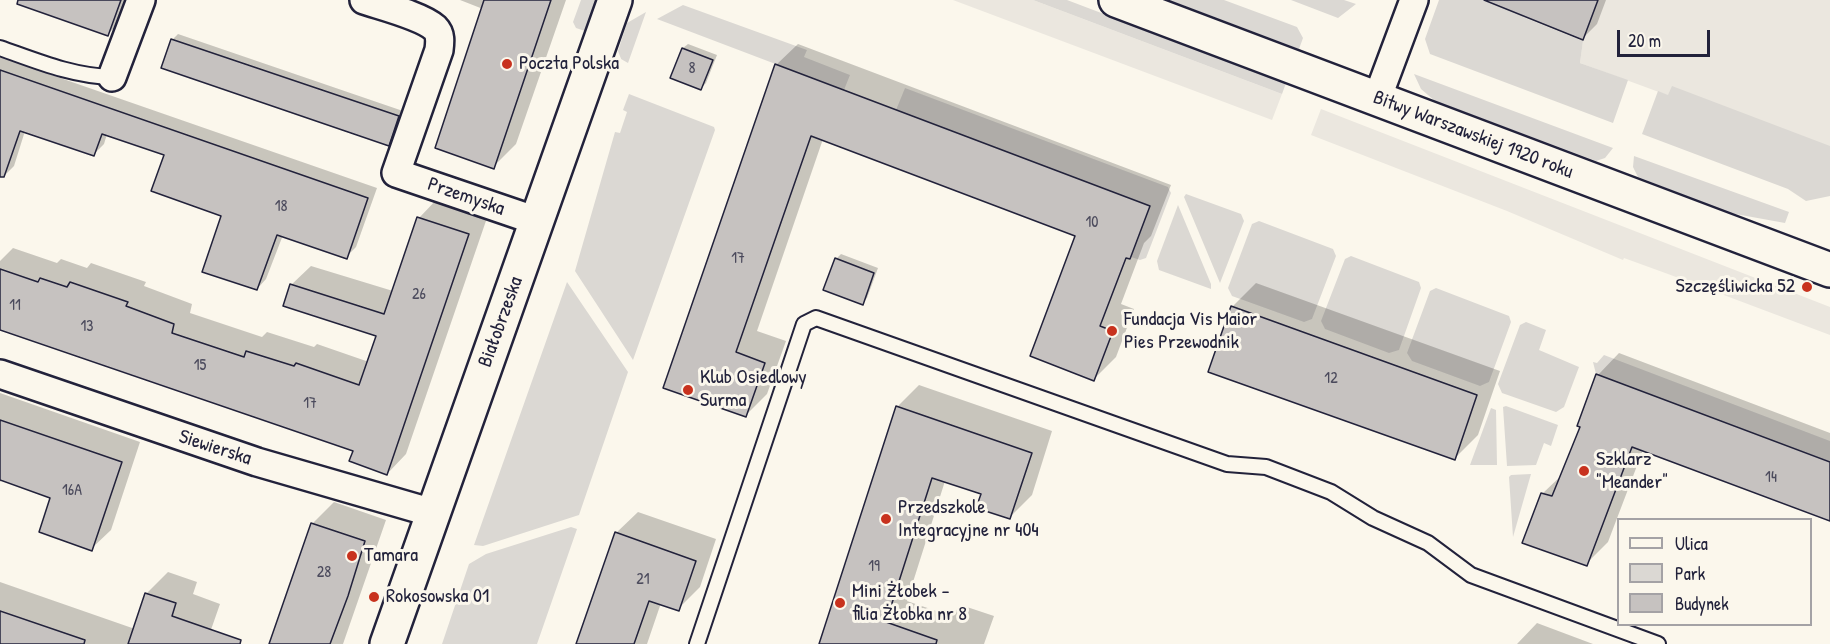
<!DOCTYPE html>
<html>
<head>
<meta charset="utf-8">
<style>
  body { margin:0 }
  #map { position:relative; width:1830px; height:644px; overflow:hidden; background:#fbf7ec; font-family:"Patrick Hand",sans-serif }
  canvas { display:block }
  .legend { position:absolute; left:1617px; top:518px; width:195px; height:108px; box-sizing:border-box; background:#fbf7ec; border:2px solid #a4a2a5; margin:0; padding:8px 10px; list-style:none; font-size:18px; color:#22223b }
  .legend li { display:flex; align-items:center; gap:12px; height:30px }
  .legend b { width:30px; border:2px solid #a4a2a5 }
  .scale { position:absolute; left:1617px; top:30px; width:93px; height:27px; box-sizing:border-box; border:3px solid #22223b; border-top:0; padding-left:8px; font-size:18px; line-height:21px; white-space:nowrap; color:#22223b; -webkit-text-stroke:4px #fbf7ec; paint-order:stroke }
</style>
</head>
<body>
<div id="map">
<canvas width="1830" height="644"></canvas>
<ul class="legend">
<li><b style="height:8px;background:#fbf7ec"></b>Ulica</li>
<li><b style="height:16px;background:#dbd8d3"></b>Park</li>
<li><b style="height:16px;background:#c6c2c0"></b>Budynek</li>
</ul>
<div class="scale">20 m</div>
</div>
<script>
const c = document.querySelector('canvas').getContext('2d');
c.lineJoin = 'round';
function fillPath(path, color) { c.fillStyle = color; c.fill(path, 'evenodd'); }
function strokePath(path, color, width, dash) { c.strokeStyle = color; c.lineWidth = width; c.lineCap = dash ? 'butt' : 'round'; c.setLineDash(dash || []); c.stroke(path); }
function write(font, color, halo, rows, align = 'center') {
  c.font = font + ' "Patrick Hand",sans-serif'; c.lineWidth = 6; c.setLineDash([]); c.textBaseline = 'middle'; c.strokeStyle = halo; c.fillStyle = color; for (const [text, x, y, turn = 0] of rows) {
    c.save(); c.translate(x, y); c.rotate((+turn || 0) * Math.PI / 180); c.textAlign = isNaN(turn) ? turn : align; if (halo) c.strokeText(text, 0, 0); c.fillText(text, 0, 0); c.restore();
  }
}
fillPath(new Path2D(`
  M 953,0 L 1033,0 L 1282,94 L 1272,120 Z
  M 1523,0 L 1830,0 L 1830,163 L 1667,95 L 1580,63 L 1583,40 L 1522,17 Z
  M 1321,109 L 1830,307 L 1830,335 L 1668,274 L 1624,258 L 1623,260 L 1507,211 L 1311,135 Z`), '#ebe7df');
fillPath(new Path2D(`
  M 581,0 L 596,0 L 585,31 L 576,28 L 573,22 Z
  M 1033,0 L 1067,0 L 1286,83 L 1282,94 Z
  M 1169,0 L 1224,0 L 1297,27 L 1303,38 L 1299,49 Z
  M 1291,0 L 1344,0 L 1356,4 L 1338,18 Z
  M 1439,0 L 1523,0 L 1523,17 L 1583,41 L 1580,63 L 1628,80 L 1613,123 L 1430,54 L 1425,39 Z
  M 683,5 L 807,50 L 804,57 L 850,75 L 844,90 L 657,19 Z
  M 646,12 L 628,63 L 621,59 L 618,51 L 627,23 Z
  M 1414,74 L 1613,148 L 1605,158 L 1596,161 L 1435,101 L 1421,89 Z
  M 1672,86 L 1830,146 L 1830,196 L 1806,201 L 1788,189 L 1642,134 L 1658,91 L 1668,95 Z
  M 905,88 L 1168,187 L 1171,193 L 1146,258 L 1140,260 L 1131,257 L 1150,206 L 896,110 Z
  M 629,94 L 714,127 L 715,130 L 633,360 L 575,271 L 615,132 L 620,133 L 627,112 L 623,110 Z
  M 1634,156 L 1789,212 L 1785,223 L 1730,213 L 1638,177 L 1633,167 Z
  M 1186,194 L 1241,214 L 1244,221 L 1220,283 L 1184,197 Z
  M 1178,205 L 1211,284 L 1211,289 L 1159,270 L 1157,261 Z
  M 1259,221 L 1333,249 L 1336,256 L 1312,319 L 1304,322 L 1232,296 L 1228,288 L 1252,224 Z
  M 1351,256 L 1419,282 L 1421,288 L 1399,350 L 1389,353 L 1325,329 L 1321,321 L 1345,259 Z
  M 567,282 L 628,372 L 579,515 L 483,546 L 474,545 Z
  M 1436,288 L 1509,316 L 1511,322 L 1489,382 L 1480,386 L 1412,361 L 1407,353 L 1430,291 Z
  M 1526,322 L 1546,330 L 1539,350 L 1579,367 L 1564,407 L 1556,412 L 1502,393 L 1498,384 L 1520,325 Z
  M 1604,355 L 1830,441 L 1830,462 L 1596,374 L 1593,362 L 1597,363 Z
  M 1506,406 L 1558,425 L 1551,446 L 1544,443 L 1536,465 L 1507,466 L 1503,407 Z
  M 1491,408 L 1496,410 L 1497,465 L 1470,465 Z
  M 1531,474 L 1513,537 L 1509,477 L 1511,475 Z
  M 571,527 L 577,529 L 537,644 L 442,644 L 469,564 L 486,554 Z`), '#dbd8d3');
fillPath(new Path2D(`
  M 19,0 L 133,0 L 128,14 L 108,34 Z
  M 460,0 L 566,0 L 516,144 L 493,167 L 483,9 Z
  M 1530,0 L 1606,0 L 1597,24 L 1582,39 Z
  M 178,34 L 403,111 L 393,139 L 388,144 L 163,67 L 173,39 Z
  M 688,44 L 717,55 L 706,83 L 701,88 L 683,48 Z
  M 798,44 L 1171,185 L 1151,236 L 1144,243 L 1121,304 L 1134,309 L 1116,357 L 1094,379 L 1077,235 L 823,139 L 757,331 L 786,341 L 767,394 L 746,415 L 665,387 L 776,65 Z
  M 0,57 L 377,188 L 356,247 L 346,257 L 283,235 L 266,279 L 257,289 L 223,215 L 166,154 L 107,134 L 104,144 L 94,154 L 25,131 L 14,166 L 4,176 L 0,174 Z
  M 438,198 L 488,215 L 406,454 L 387,474 L 355,450 L 0,330 L 0,261 L 13,248 L 57,263 L 61,259 L 87,268 L 91,263 L 146,282 L 144,286 L 192,304 L 190,313 L 262,337 L 267,332 L 314,347 L 317,344 L 369,362 L 378,336 L 291,285 L 311,266 L 393,291 L 419,218 Z
  M 841,254 L 878,268 L 867,298 L 862,303 L 836,259 Z
  M 1256,283 L 1500,371 L 1478,435 L 1454,459 L 1232,307 Z
  M 1619,353 L 1830,433 L 1830,520 L 1643,450 L 1608,542 L 1586,564 L 1542,494 L 1564,473 L 1582,427 L 1598,375 Z
  M 919,385 L 1052,431 L 1032,495 L 1010,517 L 982,493 L 945,481 L 907,601 L 951,616 L 961,605 L 994,616 L 984,644 L 821,644 L 897,407 Z
  M 0,393 L 140,442 L 111,530 L 91,549 L 52,497 L 3,479 L 0,482 Z
  M 334,502 L 386,520 L 343,644 L 271,644 L 312,524 Z
  M 638,512 L 716,539 L 700,587 L 678,609 L 661,603 L 647,644 L 577,644 L 616,533 Z
  M 168,572 L 197,582 L 193,594 L 220,604 L 206,644 L 0,644 L 0,582 L 135,629 L 146,594 Z
  M 1537,623 L 1593,644 L 1517,644 Z`), '#0003');
const building = new Path2D(`
  M 18,0 L 121,0 L 108,36 L 17,4 Z
  M 484,0 L 551,0 L 494,169 L 435,148 Z
  M 1484,0 L 1598,0 L 1583,40 Z
  M 171,39 L 399,116 L 389,146 L 161,68 Z
  M 682,48 L 713,60 L 701,90 L 670,78 Z
  M 775,64 L 1150,206 L 1130,259 L 1126,258 L 1100,326 L 1113,331 L 1094,381 L 1030,356 L 1075,236 L 811,136 L 736,352 L 765,363 L 746,417 L 663,388 Z
  M 0,70 L 368,198 L 347,259 L 277,235 L 257,290 L 202,272 L 221,216 L 151,191 L 164,155 L 102,134 L 94,156 L 20,131 L 4,177 L 0,177 Z
  M 417,217 L 469,234 L 387,475 L 349,461 L 353,451 L 0,330 L 0,269 L 38,282 L 40,278 L 67,287 L 70,282 L 128,302 L 126,306 L 174,324 L 172,333 L 244,357 L 246,351 L 294,366 L 296,363 L 359,385 L 376,336 L 283,306 L 290,284 L 384,314 Z
  M 835,258 L 874,273 L 863,305 L 823,290 Z
  M 1231,306 L 1477,395 L 1455,460 L 1208,372 Z
  M 1596,374 L 1830,462 L 1830,521 L 1632,447 L 1587,566 L 1522,543 L 1541,493 L 1552,496 L 1580,427 L 1577,426 Z
  M 896,406 L 1032,453 L 1010,519 L 976,508 L 981,494 L 932,478 L 886,622 L 937,640 L 936,644 L 819,644 Z
  M 0,420 L 122,462 L 92,551 L 39,532 L 50,498 L 0,480 Z
  M 311,523 L 365,541 L 348,596 L 330,644 L 269,644 Z
  M 615,532 L 696,561 L 679,611 L 649,601 L 634,644 L 576,644 Z
  M 145,593 L 176,603 L 172,616 L 241,640 L 240,644 L 128,644 Z
  M 0,611 L 85,640 L 84,644 L 0,644 Z`);
fillPath(building, '#c6c2c0');
strokePath(building, '#22223b', 1.5);
const lane = new Path2D(`
  M 0,48 C 37,61 72,76 112,77
  M 697,644 L 804,324 L 816,318 L 1227,464 L 1266,467 L 1331,492 L 1373,518 L 1428,543 L 1471,575 L 1658,644`);
const street = new Path2D(`
  M 364,0 C 382,6 422,16 435,28 C 441,34 440,42 439,50 L 396,173 L 537,221
  M 112,77 L 141,0
  M 1377,99 L 1414,0
  M 0,374 L 257,462 L 433,513`);
const secondary = new Path2D(`
  M 1116,0 L 1830,270
  M 387,644 L 615,0`);
strokePath(lane, '#22223b', 18);
strokePath(street, '#22223b', 32);
strokePath(secondary, '#22223b', 38);
strokePath(lane, '#fbf7ec', 14);
strokePath(street, '#fbf7ec', 27);
strokePath(secondary, '#fbf7ec', 33);
for (const [x, y, r, color] of [
  [507,64,6,"#c8321e"],
  [1807,287,6,"#c8321e"],
  [1112,331,6,"#c8321e"],
  [688,390,6,"#c8321e"],
  [1584,471,6,"#c8321e"],
  [886,519,6,"#c8321e"],
  [352,556,6,"#c8321e"],
  [374,597,6,"#c8321e"],
  [840,603,6,"#c8321e"]
]) { const dot = new Path2D(); dot.arc(x, y, r, 0, 2 * Math.PI); c.fillStyle = color; c.fill(dot); strokePath(dot, '#fbf7ec', 2); }
write('16px', '#4b4a5c', null, [
  ["8",692,69],
  ["18",281,207],
  ["10",1092,223],
  ["17",738,259],
  ["26",419,295],
  ["11",15,306],
  ["13",87,327],
  ["15",200,366],
  ["12",1331,379],
  ["17",310,404],
  ["14",1771,478],
  ["16A",72,491],
  ["19",874,567],
  ["28",324,573],
  ["21",643,580]
]);
write('20px', '#22223b', '#fbf7ec', [
  ["Poczta Polska",519,64],
  ["Szczęśliwicka 52",1795,287,"right"],
  ["Fundacja Vis Maior",1124,320],
  ["Pies Przewodnik",1124,343],
  ["Klub Osiedlowy",700,378],
  ["Surma",700,401],
  ["Szklarz",1596,460],
  ["\"Meander\"",1596,483],
  ["Przedszkole",898,508],
  ["Integracyjne nr 404",898,531],
  ["Tamara",364,556],
  ["Mini Żłobek -",852,592],
  ["filia Żłobka nr 8",852,615],
  ["Rokosowska 01",386,597]
], 'left');
write('20px', '#22223b', '#fbf7ec', [
  ["Bitwy Warszawskiej 1920 roku",1473,135,21],
  ["Przemyska",466,197,19],
  ["Białobrzeska",501,322,-70],
  ["Siewierska",215,448,18]
]);
</script>
</body>
</html>
